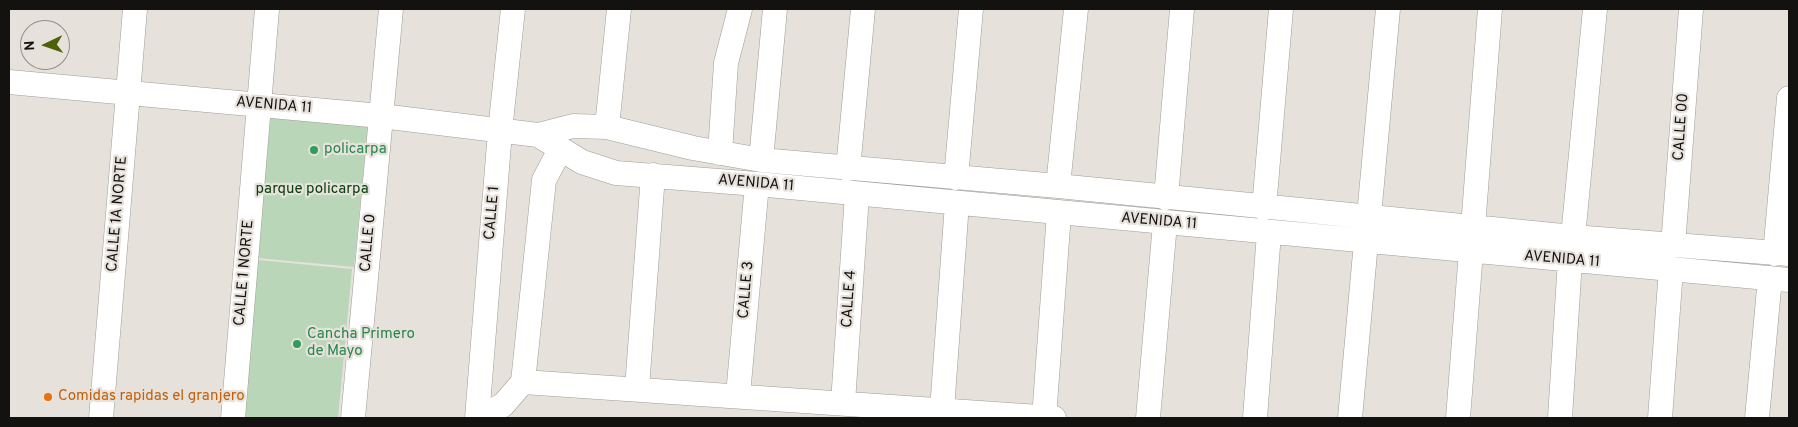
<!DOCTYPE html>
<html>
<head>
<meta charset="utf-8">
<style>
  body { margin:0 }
  #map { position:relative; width:1798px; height:427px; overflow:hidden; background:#e6e1db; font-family:Overpass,sans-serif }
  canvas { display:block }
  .frame { position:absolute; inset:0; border:10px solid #141210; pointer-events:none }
  .north { position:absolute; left:20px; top:20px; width:50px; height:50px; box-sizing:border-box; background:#e6e1db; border:1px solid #928e8a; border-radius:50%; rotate:267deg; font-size:14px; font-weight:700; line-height:20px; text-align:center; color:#141210 }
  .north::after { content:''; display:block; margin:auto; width:18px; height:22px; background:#4d6109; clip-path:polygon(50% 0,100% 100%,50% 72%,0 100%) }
</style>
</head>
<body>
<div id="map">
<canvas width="1798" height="427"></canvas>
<div class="frame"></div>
<div class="north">N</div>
</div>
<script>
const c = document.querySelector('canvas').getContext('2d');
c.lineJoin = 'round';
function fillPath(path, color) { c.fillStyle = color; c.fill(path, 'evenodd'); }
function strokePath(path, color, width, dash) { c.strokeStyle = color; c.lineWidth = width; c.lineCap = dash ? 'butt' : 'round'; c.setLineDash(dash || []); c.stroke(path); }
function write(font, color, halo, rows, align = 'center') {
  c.font = font + ' Overpass,sans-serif'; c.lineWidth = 4.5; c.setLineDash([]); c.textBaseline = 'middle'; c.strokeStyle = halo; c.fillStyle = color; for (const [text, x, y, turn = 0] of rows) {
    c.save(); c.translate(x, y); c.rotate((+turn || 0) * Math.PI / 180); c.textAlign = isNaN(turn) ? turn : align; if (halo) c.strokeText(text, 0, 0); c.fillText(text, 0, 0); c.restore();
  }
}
fillPath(new Path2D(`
  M 271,113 L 368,123 L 354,267 L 257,258 Z
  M 258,260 L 352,269 L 338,418 L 242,418 Z`), '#bad6b9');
const minor = new Path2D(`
  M 9,82 L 381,116 L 538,135 L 573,126 L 607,127 L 693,148 L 761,160 L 1058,186 L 1573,237 L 1789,254
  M 607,127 L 619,9
  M 538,135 L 582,162 L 616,173 L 757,184 L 1789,280
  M 720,153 L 726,63 L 740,9
  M 761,160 L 775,9
  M 848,169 L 863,9
  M 956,178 L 971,9
  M 1058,186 L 1076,9
  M 1166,198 L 1182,9
  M 1264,208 L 1281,9
  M 1369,216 L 1388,9
  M 1473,227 L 1490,9
  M 1573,237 L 1595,9
  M 1673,246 L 1691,9
  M 1775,254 L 1789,98
  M 523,382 L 1054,418
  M 637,388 L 653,175
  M 738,395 L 757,184
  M 843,403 L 857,194
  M 942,410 L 957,203
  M 101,418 L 135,9
  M 233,418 L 267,9
  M 353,418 L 391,9
  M 477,418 L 500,131 L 513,9
  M 478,418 L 503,405 L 523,382 L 544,180 L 560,150
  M 1044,418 L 1059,213
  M 1148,418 L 1165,223
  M 1255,418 L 1269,233
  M 1350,418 L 1366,242
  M 1458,418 L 1471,251
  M 1560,418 L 1570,260
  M 1660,418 L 1671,269
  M 1757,418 L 1770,278`);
strokePath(minor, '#a09c96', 25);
strokePath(minor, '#fff', 24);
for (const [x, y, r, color] of [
  [314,150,5,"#2e9e5b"],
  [297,344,5,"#2e9e5b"],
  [48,397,5,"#e8710a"]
]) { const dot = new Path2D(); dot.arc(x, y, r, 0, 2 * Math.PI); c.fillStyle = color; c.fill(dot); strokePath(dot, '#e6e1db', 2); }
write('15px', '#141210', '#e6e1db', [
  ["AVENIDA 11",274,106,5],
  ["CALLE 00",1682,127,-86],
  ["AVENIDA 11",756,184,5],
  ["CALLE 1",493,213,-85],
  ["CALLE 1A NORTE",118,214,-85],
  ["AVENIDA 11",1159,222,5],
  ["CALLE 0",369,243,-85],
  ["AVENIDA 11",1562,260,5],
  ["CALLE 1 NORTE",245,273,-85],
  ["CALLE 3",747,290,-85],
  ["CALLE 4",850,299,-86]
]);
write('15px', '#27864d', '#e6e1db', [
  ["policarpa",324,150],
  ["Cancha Primero",307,335],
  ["de Mayo",307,352]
], 'left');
write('15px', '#07400c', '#e6e1db', [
  ["parque policarpa",312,190]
]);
write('15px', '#c56008', '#e6e1db', [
  ["Comidas rapidas el granjero",58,397]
], 'left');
</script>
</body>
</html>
